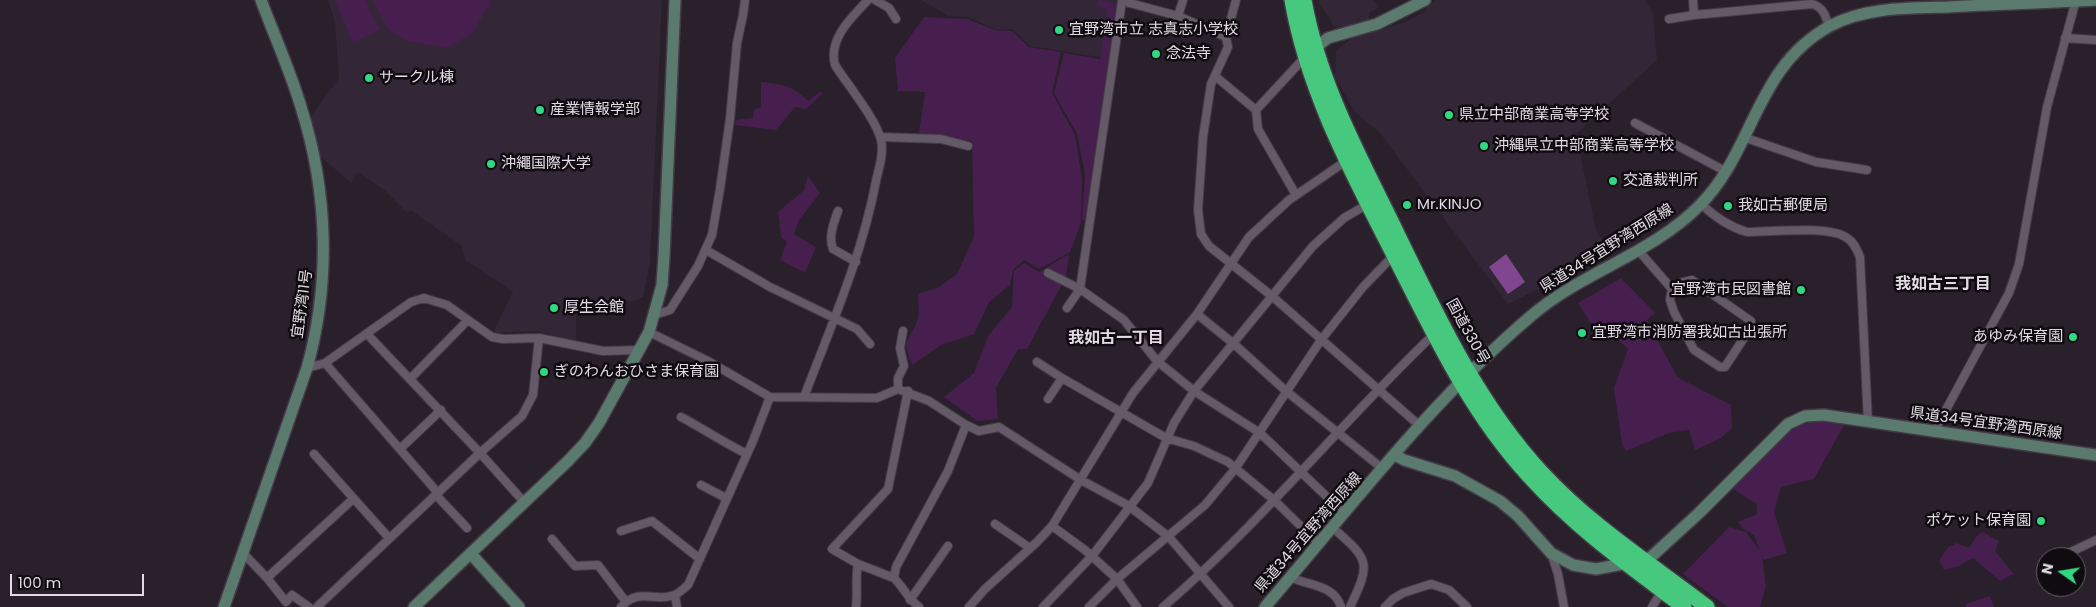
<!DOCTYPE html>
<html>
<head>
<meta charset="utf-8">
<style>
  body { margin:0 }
  #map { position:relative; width:2096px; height:607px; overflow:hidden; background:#29202b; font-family:Poppins,sans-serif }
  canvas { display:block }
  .north { position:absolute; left:2036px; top:547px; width:50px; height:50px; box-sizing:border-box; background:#0f0b10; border:1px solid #635e64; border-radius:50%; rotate:283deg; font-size:14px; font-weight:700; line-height:20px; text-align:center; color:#e2dbe3 }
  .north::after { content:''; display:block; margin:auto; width:18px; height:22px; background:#31d882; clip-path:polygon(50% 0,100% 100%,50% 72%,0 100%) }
  .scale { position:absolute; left:10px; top:574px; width:134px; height:22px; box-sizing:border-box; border:2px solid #e2dbe3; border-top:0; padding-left:6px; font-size:15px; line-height:18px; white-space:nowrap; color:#e2dbe3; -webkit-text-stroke:4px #0f0b10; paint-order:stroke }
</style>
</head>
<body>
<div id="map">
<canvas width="2096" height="607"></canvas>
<div class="north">N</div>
<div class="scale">100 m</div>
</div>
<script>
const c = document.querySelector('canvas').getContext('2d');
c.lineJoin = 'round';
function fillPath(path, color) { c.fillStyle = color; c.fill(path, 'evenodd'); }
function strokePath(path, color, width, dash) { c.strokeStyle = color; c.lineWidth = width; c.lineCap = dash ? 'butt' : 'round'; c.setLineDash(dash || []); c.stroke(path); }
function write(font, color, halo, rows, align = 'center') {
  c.font = font + ' Poppins,"Noto Sans JP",sans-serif'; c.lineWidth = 5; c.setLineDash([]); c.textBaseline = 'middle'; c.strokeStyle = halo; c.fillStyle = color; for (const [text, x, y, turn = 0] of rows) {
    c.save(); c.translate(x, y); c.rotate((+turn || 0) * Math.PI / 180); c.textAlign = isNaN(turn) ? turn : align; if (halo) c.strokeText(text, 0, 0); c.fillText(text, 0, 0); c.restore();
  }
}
fillPath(new Path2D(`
  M 328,0 L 662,0 L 650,261 L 643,297 L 631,302 L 620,298 L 613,299 L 606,306 L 576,308 L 576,341 L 536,331 L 493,333 L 513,292 L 465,260 L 462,246 L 412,211 L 406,212 L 388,193 L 358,172 L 351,183 L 320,156 L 311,116 L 339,78 L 335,22 Z
  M 921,0 L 1117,0 L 1111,59 L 1030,46 L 1013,30 L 995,29 L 968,17 L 948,16 Z
  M 1319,0 L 1373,0 L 1378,7 L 1369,13 L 1369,19 L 1365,23 L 1337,27 L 1332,25 L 1330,19 L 1319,4 Z
  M 1436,0 L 1645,0 L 1653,13 L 1657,60 L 1576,134 L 1596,230 L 1607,248 L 1574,272 L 1508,304 L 1380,133 L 1355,112 L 1335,77 L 1336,51 L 1349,40 L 1405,22 L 1426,11 L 1427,7 Z`), '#332636');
fillPath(new Path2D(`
  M 335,0 L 365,0 L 380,30 L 353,42 Z
  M 373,0 L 489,0 L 489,4 L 473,33 L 447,48 L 406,41 L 386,27 Z
  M 1099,0 L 1118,5 L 1085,221 L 1082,220 L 1085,174 L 1077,134 L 1054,93 L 1064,53 L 1100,59 L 1108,10 L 1096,5 Z
  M 924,17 L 967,19 L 995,30 L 1012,31 L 1029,47 L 1061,52 L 1052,93 L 1075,135 L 1082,179 L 1081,223 L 1070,252 L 1039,269 L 1024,260 L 1013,270 L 1010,285 L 989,302 L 974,334 L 941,345 L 912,365 C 902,338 906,346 917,322 C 920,314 918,302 918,294 L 939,287 L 957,274 L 974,237 L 972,141 L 919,133 L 925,92 L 898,91 L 895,58 Z
  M 761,82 C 782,84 792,85 808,101 L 821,91 L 822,94 L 806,109 L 795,107 L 776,130 L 735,125 L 736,120 L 753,118 L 754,110 L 761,107 Z
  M 808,176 L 820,193 L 799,220 L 794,234 L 816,247 L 805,273 L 780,260 L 787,242 L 781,237 L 778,212 L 804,190 Z
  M 1069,254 L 1066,277 L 1027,349 L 1018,349 L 996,388 L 998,419 L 977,421 L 944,397 L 974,373 L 988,336 L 1012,307 L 1014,271 L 1024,263 L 1039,272 Z
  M 1621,278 L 1655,313 L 1647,320 L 1677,377 L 1731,405 L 1732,428 L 1721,438 L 1695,450 L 1689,430 L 1669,433 L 1626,451 L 1622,443 L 1614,388 L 1628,349 L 1615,337 L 1606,334 L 1590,322 L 1578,303 Z
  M 1823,420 L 1844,425 L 1814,479 L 1781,487 L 1774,512 L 1787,553 L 1764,560 L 1762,556 L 1766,587 L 1760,607 L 1728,607 L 1683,574 L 1729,527 L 1746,532 L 1760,551 L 1754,535 L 1742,528 L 1738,522 L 1757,514 L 1757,504 L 1733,489 L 1794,426 Z
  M 1982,532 L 1999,541 L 1995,551 L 2014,574 L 2000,581 L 1973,558 L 1959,566 L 1944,570 L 1939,561 L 1948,547 L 1957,543 L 1969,548 L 1976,537 Z
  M 1990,596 L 1994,607 L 1966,607 L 1966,604 Z`), '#461f4f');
fillPath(new Path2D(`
  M 1506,254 L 1525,282 L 1508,294 L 1489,267 Z`), '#80468f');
const street = new Path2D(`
  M 875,0 L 889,8 L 896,19
  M 1183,0 L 1178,16 L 1226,37
  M 1236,0 L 1226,37 L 1228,47 L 1211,84 L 1203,137 L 1198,210 L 1201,234 L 1209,246 L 1273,297 L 1420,426
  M 1693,0 L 1694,15 L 1812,4 C 1823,7 1826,16 1829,27
  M 1669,19 L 1694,15
  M 2065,38 L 2096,40
  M 1215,76 L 1256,110 L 1258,129 L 1296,195
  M 1256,110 L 1305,57
  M 1635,123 L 1725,171
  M 880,137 L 941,139 L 968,146
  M 1743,137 L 1816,162 L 1867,170
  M 1701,204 C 1715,217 1729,227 1747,232 C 1770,232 1830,225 1847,238 C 1854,242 1857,250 1860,257 L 1868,422
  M 838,211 C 834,222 828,237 833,249 L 856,262
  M 706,250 L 770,287 L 857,329 L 870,344
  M 1638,250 L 1672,289 L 1680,283 L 1692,280 L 1751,321 L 1751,327 L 1725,367 L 1720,367 L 1694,350 L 1674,312 L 1670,300 L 1672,289
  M 1048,273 L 1080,289 L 1124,320 L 1157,361 L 1194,391 L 1260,433 L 1345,514
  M 1067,308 L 1080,289 L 1122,1 L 1178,16
  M 1197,314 L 1234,344 L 1286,391 L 1383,469
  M 654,315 L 670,310 L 698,266 L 712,235 L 720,189 L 730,119 L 737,43 L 743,15 L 745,0
  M 649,332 L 708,361 L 770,397 L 877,398 L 898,389 L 929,401 L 966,425 L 979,431 L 999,427 L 1081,480 L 1129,506 L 1169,537 L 1229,607
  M 1037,362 L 1062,378
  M 325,363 L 438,493
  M 307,368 L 325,363 L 411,302 L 424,298 L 447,305 L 492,337 L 503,339 L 539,338 L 603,351 L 640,350
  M 410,379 L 468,320
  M 898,389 L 898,378 L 904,366 L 900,348 L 903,331
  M 804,397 C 831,326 862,256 876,181 C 879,168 884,153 881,140 C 876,119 847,84 835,65 C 828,39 851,18 868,0
  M 1048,399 L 1062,378 L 1166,438 L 1194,446 L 1228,462 L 1275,501 L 1319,544
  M 681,417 C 704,429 724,443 747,454
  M 1934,432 L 2009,293 L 2019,264 L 2047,107 L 2076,0
  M 400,449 L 441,410
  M 314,454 L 389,538
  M 701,485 L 726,498
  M 436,495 L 467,528
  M 524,502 L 480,453 L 522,416 L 533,395 L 539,338
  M 995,524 L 1030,548
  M 1052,526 L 1085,550 L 1117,579 L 1137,607
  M 1333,528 C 1370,560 1371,563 1350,607
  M 621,531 L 652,521 L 700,559
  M 552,539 L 575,566 L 598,565 L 626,602
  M 243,553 L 267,578
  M 1551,553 L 1558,574 L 1564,607
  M 2060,557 L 2096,540
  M 1290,577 C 1308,586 1334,584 1341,607
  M 894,578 L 858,564 L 832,549 L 888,489 L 908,391
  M 675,595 L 677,607
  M 910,600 L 948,546
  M 309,607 L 292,595 L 286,602 L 267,578 L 353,499
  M 317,607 L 480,453 L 367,334
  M 621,607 C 638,588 653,601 671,596 C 678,595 682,590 688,585 L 753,441 L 770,397
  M 856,607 C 858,592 855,579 858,564
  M 919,607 C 908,599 904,588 894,578 L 896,567 L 948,471 L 966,425
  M 969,607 L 985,589 L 1037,542 L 1052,526 L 1133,393 L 1197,314 L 1249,237 L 1289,200 L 1346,161
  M 1043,607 L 1092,556 L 1148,483 L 1174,423 L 1194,391 L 1313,246 L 1344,218 L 1368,204
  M 1089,607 L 1117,579 L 1205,505 L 1235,469 L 1321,340 L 1363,287 L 1394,255
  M 1163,607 C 1261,523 1341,423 1434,334
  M 1385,607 L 1393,599 L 1403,593 L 1431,584 L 1449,590 L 1467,607
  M 1652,607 L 1662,591`);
const secondary = new Path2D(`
  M 1310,52 L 1328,38 L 1377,24 L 1425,0
  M 1395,455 L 1404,460 L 1455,476 L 1500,501 L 1518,516 L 1551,553 L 1573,565 L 1596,569 L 1645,560 L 1651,557 L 1699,513 L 1788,424 L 1805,416 L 1824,415 L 2096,455
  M 471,554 L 519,607
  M 224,607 L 307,368 C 331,282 328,192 301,107 C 290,70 274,35 261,0
  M 414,607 L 568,461 L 585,443 L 599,423 L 649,332 L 662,285 L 664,256 L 675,0
  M 1265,607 C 1350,508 1431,401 1531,316 C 1582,272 1652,254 1700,205 C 1754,151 1755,67 1830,26 C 1865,7 1909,8 1948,7 C 1997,4 2047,3 2096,0`);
const highway = new Path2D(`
  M 1292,0 C 1308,93 1355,178 1397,261 C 1435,336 1471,413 1529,476 C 1576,528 1628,565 1684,607
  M 1304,0 C 1318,79 1356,150 1391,221 C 1433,308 1476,402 1542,473 C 1590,525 1651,564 1707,607`);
strokePath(street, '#443b46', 10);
strokePath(secondary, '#443b46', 14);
strokePath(highway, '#443b46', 18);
strokePath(street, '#645967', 8);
strokePath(secondary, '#5b7a6e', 11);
strokePath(highway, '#47c87f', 15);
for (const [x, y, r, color] of [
  [1059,30,5,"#31d882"],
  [1156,54,5,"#31d882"],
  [369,78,5,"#31d882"],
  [540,110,5,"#31d882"],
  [1449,115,5,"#31d882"],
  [1484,146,5,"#31d882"],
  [491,164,5,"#31d882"],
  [1613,181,5,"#31d882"],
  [1407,205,5,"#31d882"],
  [1728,206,5,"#31d882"],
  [1801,290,5,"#31d882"],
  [554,308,5,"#31d882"],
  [1582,333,5,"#31d882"],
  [2073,337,5,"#31d882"],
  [544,372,5,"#31d882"],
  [2041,521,5,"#31d882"]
]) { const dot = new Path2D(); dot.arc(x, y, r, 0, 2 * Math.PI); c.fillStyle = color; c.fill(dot); strokePath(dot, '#0f0b10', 2); }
write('15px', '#e2dbe3', '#0f0b10', [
  ["宜野湾市立 志真志小学校",1069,30],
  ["念法寺",1166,54],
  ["サークル棟",379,78],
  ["産業情報学部",550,110],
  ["県立中部商業高等学校",1459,115],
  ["沖縄県立中部商業高等学校",1494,146],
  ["沖繩国際大学",501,164],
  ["交通裁判所",1623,181],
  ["Mr.KINJO",1417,205],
  ["我如古郵便局",1738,206],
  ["宜野湾市民図書館",1791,290,"right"],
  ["厚生会館",564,308],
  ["宜野湾市消防署我如古出張所",1592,333],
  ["あゆみ保育園",2063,337,"right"],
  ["ぎのわんおひさま保育園",554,372],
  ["ポケット保育園",2031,521,"right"]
], 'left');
write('15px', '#e2dbe3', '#0f0b10', [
  ["県道34号宜野湾西原線",1607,249,-32],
  ["宜野湾11号",303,304,-82],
  ["国道330号",1467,332,61],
  ["県道34号宜野湾西原線",1986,424,8],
  ["県道34号宜野湾西原線",1309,533,-49]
]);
write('bold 16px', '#e2dbe3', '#0f0b10', [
  ["我如古三丁目",1943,285],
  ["我如古一丁目",1116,339]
]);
</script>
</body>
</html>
